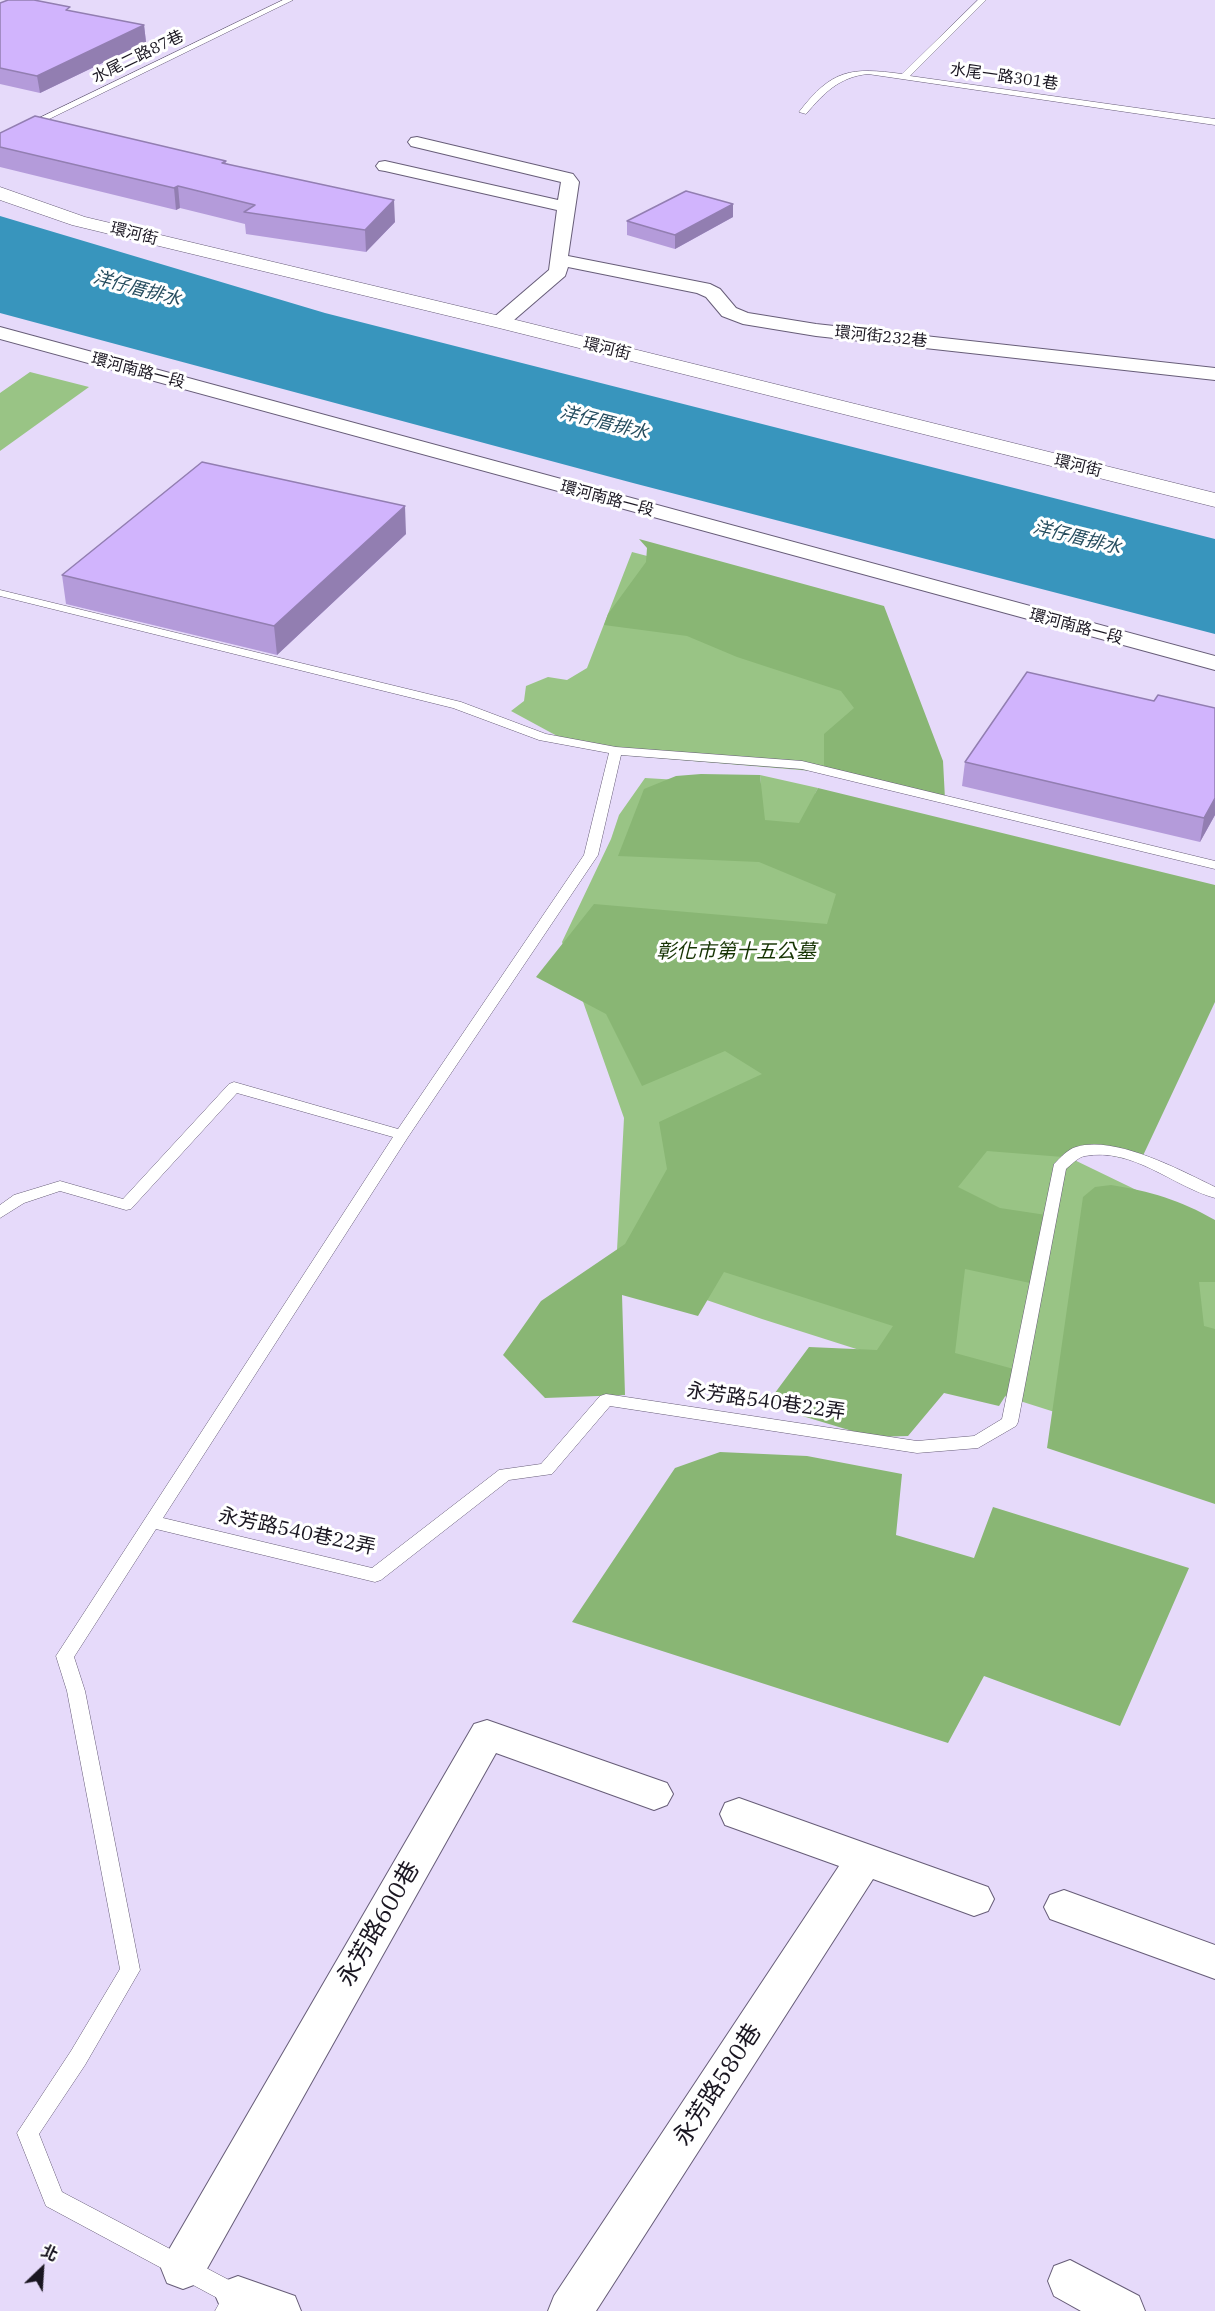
<!DOCTYPE html>
<html>
<head>
<meta charset="utf-8">
<style>
  body { margin:0 }
  #map { position:relative; width:1215px; height:2311px; overflow:hidden; background:#e6dafa; font-family:"IBM Plex Serif","Noto Sans TC",serif }
  canvas { display:block }
  .north { position:absolute; left:12px; top:2239px; width:60px; height:60px; -webkit-text-stroke:4px #fff; paint-order:stroke; rotate:25deg; font-size:16px; font-weight:700; line-height:24px; text-align:center; color:#1a1621 }
  .north::after { content:''; display:block; margin:auto; width:21px; height:27px; background:#1a1621; clip-path:polygon(50% 0,100% 100%,50% 72%,0 100%) }
</style>
</head>
<body>
<div id="map">
<canvas width="1215" height="2311"></canvas>
<div class="north">北</div>
</div>
<script>
const c = document.querySelector('canvas').getContext('2d');
c.lineJoin = 'round';
function fillPath(path, color) { c.fillStyle = color; c.fill(path, 'evenodd'); }
function strokePath(path, color, width, dash) { c.strokeStyle = color; c.lineWidth = width; c.lineCap = dash ? 'butt' : 'round'; c.setLineDash(dash || []); c.stroke(path); }
function write(font, color, halo, rows, align = 'center') {
  c.font = font + ' "IBM Plex Serif","Noto Sans TC",serif'; c.lineWidth = 6; c.setLineDash([]); c.textBaseline = 'middle'; c.strokeStyle = halo; c.fillStyle = color; for (const [text, x, y, turn = 0] of rows) {
    c.save(); c.translate(x, y); c.rotate((+turn || 0) * Math.PI / 180); c.textAlign = isNaN(turn) ? turn : align; if (halo) c.strokeText(text, 0, 0); c.fillText(text, 0, 0); c.restore();
  }
}
fillPath(new Path2D(`
  M 30,372 L 89,387 L 0,451 L 0,393 Z
  M 632,552 L 864,613 L 905,779 L 824,765 L 824,772 L 620,755 L 570,743 L 511,711 L 524,701 L 526,686 L 548,677 L 567,680 L 587,668 Z
  M 760,775 L 818,788 L 815,794 L 913,1082 L 1215,1228 L 1215,1463 L 762,1319 L 616,1269 L 624,1118 L 562,942 L 611,839 L 619,815 L 645,778 L 761,785 Z`), '#99c485');
fillPath(new Path2D(`
  M 639,539 L 884,606 L 943,761 L 945,799 L 824,772 L 824,734 L 854,708 L 841,691 L 737,657 L 687,636 L 604,625 L 608,614 L 646,562 L 647,548 Z
  M 701,774 L 760,775 L 765,820 L 799,823 L 818,788 L 1215,885 L 1215,1002 L 1140,1162 L 1081,1149 L 1063,1157 L 987,1151 L 958,1187 L 1000,1208 L 1046,1215 L 1030,1283 L 965,1269 L 955,1353 L 1021,1371 L 999,1406 L 944,1393 L 908,1436 L 872,1437 L 766,1405 L 809,1347 L 877,1350 L 893,1326 L 724,1272 L 698,1316 L 622,1295 L 625,1395 L 545,1398 L 503,1355 L 541,1301 L 625,1244 L 667,1169 L 659,1122 L 762,1074 L 725,1051 L 642,1086 L 606,1014 L 536,977 L 594,904 L 827,924 L 836,894 L 759,862 L 618,856 L 644,789 L 676,776 Z
  M 1111,1185 C 1150,1191 1180,1200 1215,1220 L 1215,1282 L 1199,1282 L 1204,1326 L 1215,1329 L 1215,1504 L 1047,1448 L 1083,1197 L 1095,1187 Z
  M 720,1452 L 807,1456 L 902,1474 L 896,1535 L 974,1558 L 993,1507 L 1189,1568 L 1120,1726 L 984,1676 L 948,1743 L 572,1622 L 675,1468 Z`), '#89b674');
fillPath(new Path2D(`
  M 0,216 L 325,313 L 1215,539 L 1215,634 L 633,483 L 0,313 Z`), '#3895bd');
const lane = new Path2D(`
  M 283,0 L 293,0 L 0,143 L 0,137 Z
  M 978,0 L 986,0 L 910,76 L 1215,119 L 1215,125 L 868,74 C 839,77 824,93 806,114 L 799,112 C 832,69 851,67 902,74 Z
  M 0,590 L 461,702 L 546,734 L 616,747 L 802,761 L 1215,861 L 1215,869 L 802,769 L 621,755 L 598,855 L 408,1137 L 163,1518 L 372,1568 L 499,1470 L 541,1464 L 600,1396 L 606,1394 L 917,1441 L 974,1436 L 1002,1419 L 1054,1164 C 1060,1158 1068,1149 1076,1147 C 1115,1135 1180,1170 1215,1187 L 1215,1198 C 1172,1186 1133,1147 1085,1156 C 1078,1157 1071,1165 1066,1169 L 1018,1422 L 1016,1426 L 978,1448 L 917,1453 L 610,1406 L 552,1474 L 509,1480 L 381,1580 L 375,1582 L 156,1529 L 74,1657 L 85,1691 L 140,1970 L 85,2065 L 39,2134 L 62,2192 L 246,2289 L 249,2297 L 240,2311 L 215,2311 L 221,2300 L 46,2206 L 17,2133 L 71,2051 L 120,1969 L 67,1691 L 56,1656 L 393,1137 L 237,1093 L 131,1209 L 126,1210 L 60,1191 L 24,1203 L 0,1218 L 0,1205 L 14,1195 L 60,1181 L 123,1199 L 229,1084 L 234,1082 L 398,1129 L 584,855 L 609,753 L 539,740 L 453,708 L 0,596 Z`);
const street = new Path2D(`
  M 417,137 L 573,174 L 579,182 L 568,256 L 710,284 L 720,289 L 736,308 L 748,313 L 816,324 L 1215,368 L 1215,380 L 816,336 L 743,324 L 722,316 L 706,297 L 697,293 L 568,267 L 565,276 L 507,326 L 493,326 L 490,322 L 493,318 L 549,270 L 557,210 L 385,171 L 379,170 L 376,166 L 379,162 L 385,161 L 558,200 L 561,182 L 411,146 L 408,142 L 411,138 Z
  M 0,327 L 1215,656 L 1215,670 L 0,339 Z
  M 487,1720 L 667,1783 L 673,1794 L 667,1805 L 654,1810 L 496,1753 L 199,2283 L 183,2289 L 167,2283 L 161,2268 L 167,2253 L 474,1724 Z
  M 739,1798 L 988,1887 L 994,1899 L 988,1911 L 974,1916 L 873,1879 L 596,2311 L 548,2311 L 554,2296 L 839,1866 L 725,1825 L 720,1814 L 725,1803 Z
  M 1064,1890 L 1215,1945 L 1215,1979 L 1050,1919 L 1044,1907 L 1050,1895 Z
  M 1070,2260 L 1139,2296 L 1145,2311 L 1081,2311 L 1054,2296 L 1048,2281 L 1054,2266 Z
  M 238,2276 L 295,2296 L 301,2311 L 222,2311 L 216,2297 L 222,2282 Z`);
const secondary = new Path2D(`
  M 0,187 L 85,217 L 500,316 L 1215,493 L 1215,507 L 499,328 L 72,225 L 0,200 Z`);
strokePath(lane, '#675d78', 1);
strokePath(street, '#675d78', 2);
strokePath(secondary, '#675d78', 1);
fillPath(lane, '#fff');
fillPath(street, '#fff');
fillPath(secondary, '#fff');
fillPath(new Path2D(`
  M 0,3 L 71,11 L 144,25 L 146,42 L 40,93 L 0,84 Z
  M 0,133 L 226,161 L 226,163 L 395,222 L 366,252 L 246,234 L 245,224 L 180,208 L 176,210 L 0,167 Z
  M 733,217 L 675,249 L 627,235 L 627,221 Z
  M 406,534 L 277,655 L 66,604 L 62,575 Z
  M 1154,701 L 1215,815 L 1200,842 L 962,786 L 965,762 Z`), '#b49bda');
fillPath(new Path2D(`
  M 144,25 L 146,42 L 40,93 L 37,76 Z
  M 178,186 L 180,208 L 176,210 L 174,188 Z
  M 394,200 L 395,222 L 366,252 L 365,230 Z
  M 733,204 L 733,217 L 675,249 L 675,235 Z
  M 405,506 L 406,534 L 277,655 L 274,626 Z
  M 1215,798 L 1215,815 L 1200,842 L 1204,818 Z`), '#927eb1');
const building = new Path2D(`
  M 8,0 L 34,0 L 70,7 L 66,10 L 144,25 L 37,76 L 0,68 L 0,3 Z
  M 35,116 L 226,161 L 222,163 L 394,200 L 365,230 L 244,212 L 255,205 L 178,186 L 174,188 L 0,147 L 0,133 Z
  M 686,191 L 733,204 L 675,235 L 627,221 Z
  M 202,462 L 405,506 L 274,626 L 62,575 Z
  M 1027,672 L 1154,701 L 1158,695 L 1215,708 L 1215,798 L 1204,818 L 965,762 Z`);
fillPath(building, '#d1b4fd');
strokePath(building, '#927eb1', 1.5);
write('16px', '#1a1621', '#fff', [
  ["水尾二路87巷",138,57,-26],
  ["水尾一路301巷",1004,77,8],
  ["環河街",134,234,14],
  ["環河街232巷",881,337,6],
  ["環河街",607,349,14],
  ["環河南路一段",138,371,15],
  ["環河街",1078,466,14],
  ["環河南路一段",607,499,15],
  ["環河南路一段",1076,627,15]
]);
write('italic 18px', '#254c5e', '#fff', [
  ["洋仔厝排水",137,289,15],
  ["洋仔厝排水",604,423,14],
  ["洋仔厝排水",1077,538,14]
]);
write('italic 20px', '#173404', '#fff', [
  ["彰化市第十五公墓",736,952]
]);
write('20px', '#1a1621', '#fff', [
  ["永芳路540巷22弄",766,1402,8],
  ["永芳路540巷22弄",297,1532,12]
]);
write('24px', '#1a1621', '#fff', [
  ["永芳路600巷",379,1924,-60],
  ["永芳路580巷",718,2085,-57]
]);
</script>
</body>
</html>
